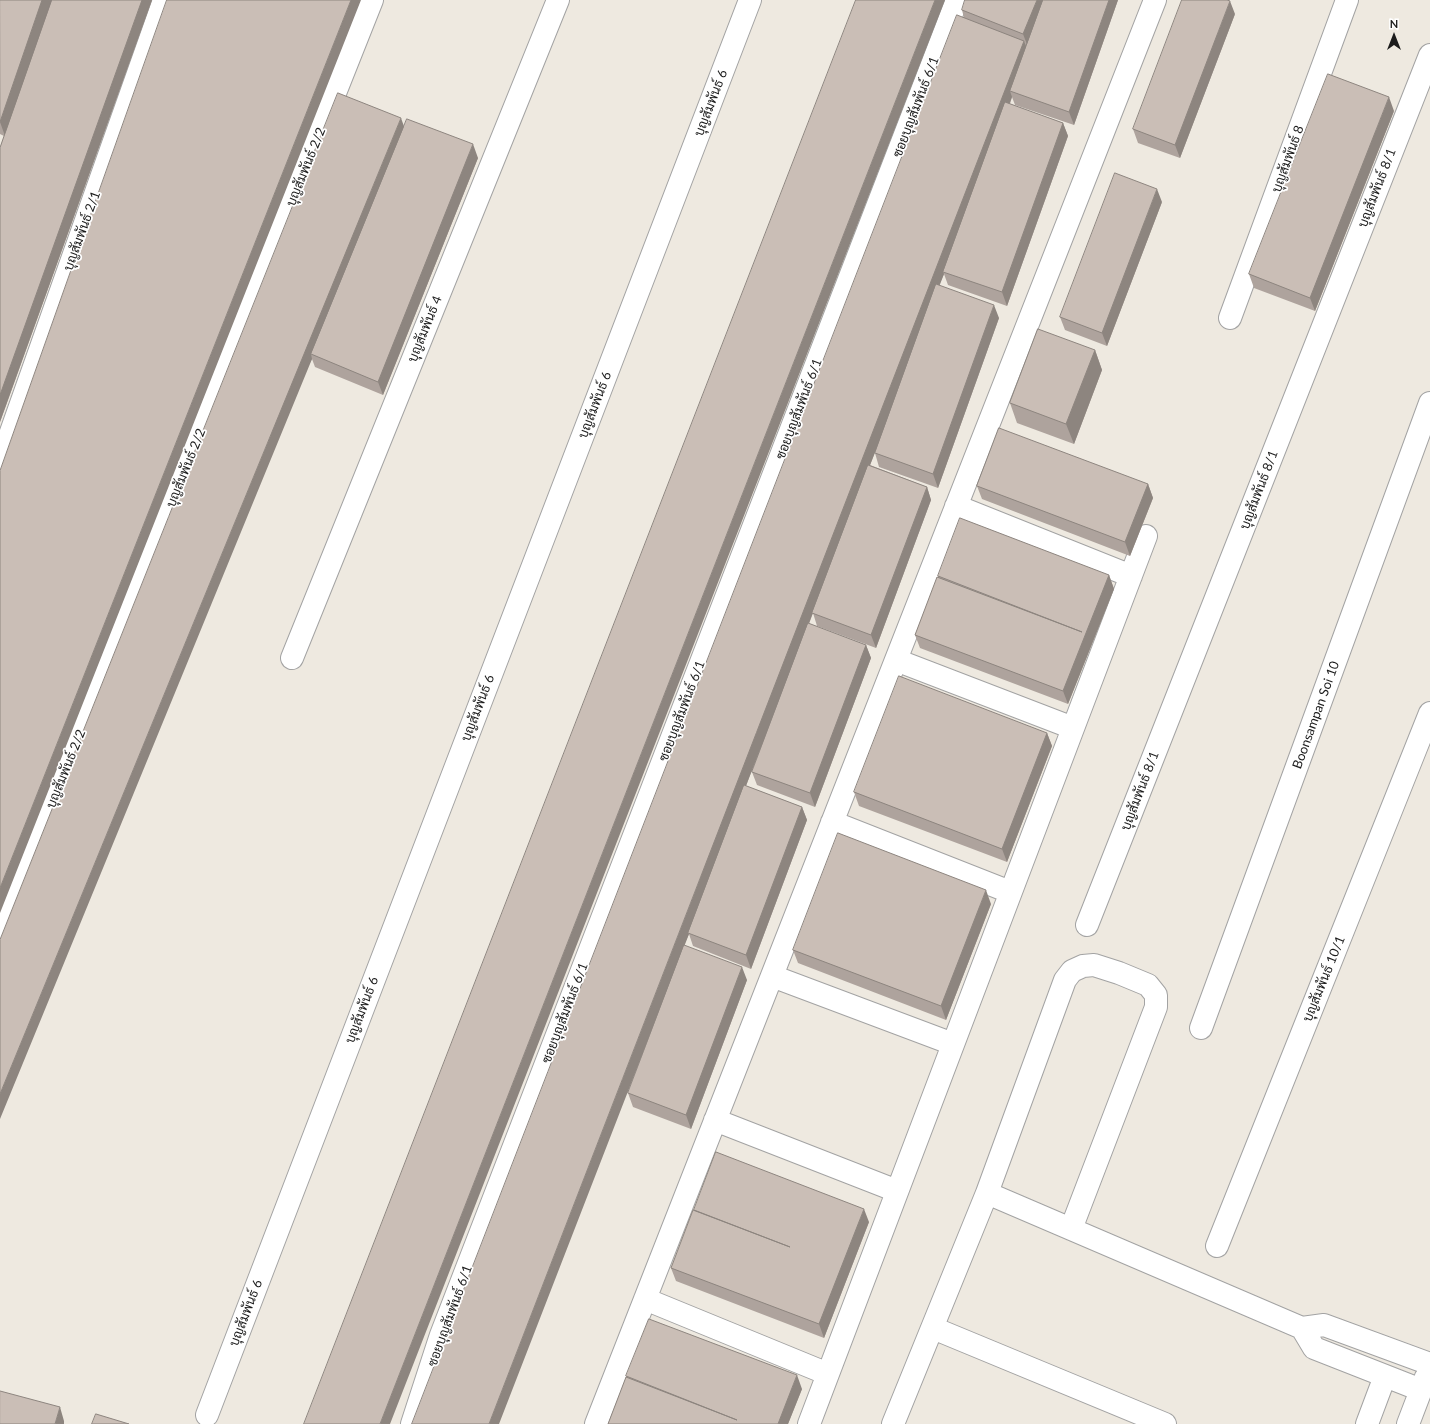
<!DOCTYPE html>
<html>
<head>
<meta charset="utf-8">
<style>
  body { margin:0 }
  #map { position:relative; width:1430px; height:1424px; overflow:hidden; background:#eee9e0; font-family:Lato,sans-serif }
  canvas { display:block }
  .north { position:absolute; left:1374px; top:16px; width:40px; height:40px; -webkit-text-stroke:3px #fff; paint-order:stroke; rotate:0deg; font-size:11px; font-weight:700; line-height:16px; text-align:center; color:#1c1c1c }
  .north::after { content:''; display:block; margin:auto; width:14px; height:18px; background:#1c1c1c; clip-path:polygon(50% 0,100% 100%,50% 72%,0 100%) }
</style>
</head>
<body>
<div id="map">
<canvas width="1430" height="1424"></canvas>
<div class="north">N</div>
</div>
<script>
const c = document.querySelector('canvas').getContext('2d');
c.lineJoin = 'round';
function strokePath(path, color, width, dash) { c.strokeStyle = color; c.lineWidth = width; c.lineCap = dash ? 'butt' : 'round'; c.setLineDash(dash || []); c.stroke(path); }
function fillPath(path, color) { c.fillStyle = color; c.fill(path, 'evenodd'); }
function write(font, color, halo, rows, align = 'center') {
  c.font = font + ' Lato,Sarabun,sans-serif'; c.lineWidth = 3.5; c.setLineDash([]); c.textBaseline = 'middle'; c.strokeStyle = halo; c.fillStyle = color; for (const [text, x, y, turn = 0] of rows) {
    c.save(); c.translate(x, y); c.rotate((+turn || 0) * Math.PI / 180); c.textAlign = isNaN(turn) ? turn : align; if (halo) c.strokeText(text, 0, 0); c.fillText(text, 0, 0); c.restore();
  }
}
const street = new Path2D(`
  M 1230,318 L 1347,0
  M 0,463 L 164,0
  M 956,506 L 1131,576
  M 292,658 L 558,0
  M 896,660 L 1073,728
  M 832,822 L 1010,892
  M 1087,925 L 1430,55
  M 0,936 L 372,0
  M 772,976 L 953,1044
  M 1201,1028 L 1430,403
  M 715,1120 L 897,1191
  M 987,1193 L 1065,980 L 1072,971 L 1083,966 L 1094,965 L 1119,973 L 1148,985 L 1156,995 L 1156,1007 L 1071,1229
  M 1217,1246 L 1430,713
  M 645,1299 L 828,1374
  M 933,1328 L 1165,1424
  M 1302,1328 L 1314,1348 L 1421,1390
  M 207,1415 L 750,0
  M 412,1424 L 441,1335 L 957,0
  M 596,1424 L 1155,0
  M 809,1424 L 1146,536
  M 893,1424 L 987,1193 L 1302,1328 L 1324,1325 L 1430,1364
  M 1367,1424 L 1385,1376
  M 1408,1424 L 1426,1377`);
strokePath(street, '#a3a3a3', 24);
strokePath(street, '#fff', 22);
fillPath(new Path2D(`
  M 0,0 L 152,0 L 0,422 L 0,148 L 4,136 L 0,134 Z
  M 1118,0 L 1074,125 L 1015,105 L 1012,97 L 1010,104 L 1063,123 L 1068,136 L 1007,306 L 948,285 L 944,274 L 939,285 L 999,318 L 938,488 L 879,467 L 875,453 L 876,450 L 870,465 L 927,487 L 931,500 L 876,648 L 817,626 L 813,613 L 809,624 L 866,645 L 871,658 L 815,807 L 757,785 L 752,772 L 762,744 L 746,786 L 802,807 L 807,820 L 751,969 L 693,946 L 689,934 L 684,945 L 747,980 L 691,1129 L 633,1107 L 628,1093 L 664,996 L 964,18 L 962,10 Z
  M 1235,14 L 1180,158 L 1138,143 L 1133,129 Z
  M 1394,111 L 1315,311 L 1254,288 L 1249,274 Z
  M 404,126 L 478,158 L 383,395 L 315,367 L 312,359 L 0,940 Z
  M 1162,202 L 1107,346 L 1065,330 L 1060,317 Z
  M 1095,350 L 1102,370 L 1074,444 L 1017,423 L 1010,403 Z
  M 1148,484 L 1153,498 L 1130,556 L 982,499 L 977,486 Z
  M 1109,575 L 1114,589 L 1068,704 L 920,648 L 915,635 L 938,577 L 938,576 Z
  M 1047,733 L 1052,746 L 1007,862 L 859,806 L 854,792 Z
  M 991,904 L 946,1020 L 798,963 L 793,950 Z
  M 694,1210 L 869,1222 L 824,1338 L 676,1281 L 671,1268 L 694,1211 Z
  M 626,1376 L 802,1389 L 788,1424 L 608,1424 L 627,1378 Z`), '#aea39d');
fillPath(new Path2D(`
  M 42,0 L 52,0 L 5,136 L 0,122 Z
  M 142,0 L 152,0 L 0,422 L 0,395 Z
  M 351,0 L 361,0 L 0,913 L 0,888 Z
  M 935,0 L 945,0 L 390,1424 L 380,1424 Z
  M 1037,0 L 1048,0 L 1028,47 L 1023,34 Z
  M 1109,0 L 1118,0 L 1074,125 L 1069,112 Z
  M 1230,1 L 1235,14 L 1180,158 L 1175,145 Z
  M 1024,41 L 1029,54 L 1010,91 L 1012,97 L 944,272 L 943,272 L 944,274 L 689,933 L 688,933 L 689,934 L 499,1424 L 489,1424 Z
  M 1389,97 L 1394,111 L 1315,311 L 1310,298 Z
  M 401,118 L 406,132 L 311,354 L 312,359 L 0,1119 L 0,1094 Z
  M 1063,123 L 1068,136 L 1007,306 L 1002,292 Z
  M 473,144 L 478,158 L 383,395 L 378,382 Z
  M 1157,189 L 1162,202 L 1107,346 L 1102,333 Z
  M 994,305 L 999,318 L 938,488 L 933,474 Z
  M 1095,350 L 1102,370 L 1074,444 L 1066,424 Z
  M 1148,484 L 1153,498 L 1130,556 L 1125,542 Z
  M 927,487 L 931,500 L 876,648 L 871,635 Z
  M 1109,575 L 1114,589 L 1068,704 L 1063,691 Z
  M 866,645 L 871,658 L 815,807 L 810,793 Z
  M 1047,733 L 1052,746 L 1007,862 L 1002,849 Z
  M 802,807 L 807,820 L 751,969 L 746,955 Z
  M 986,890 L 991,904 L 946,1020 L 941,1006 Z
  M 742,967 L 747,980 L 691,1129 L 686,1115 Z
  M 864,1209 L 869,1222 L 824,1338 L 819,1324 Z
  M 797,1375 L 802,1389 L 788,1424 L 778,1424 Z
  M 60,1407 L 64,1421 L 64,1424 L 55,1424 Z`), '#8d857f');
const building = new Path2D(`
  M 0,0 L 42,0 L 0,122 Z
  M 52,0 L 142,0 L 0,395 L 0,148 Z
  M 167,0 L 351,0 L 0,888 L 0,471 Z
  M 856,0 L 935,0 L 380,1424 L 304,1424 Z
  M 965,0 L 1037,0 L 1023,34 L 962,10 Z
  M 1043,0 L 1109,0 L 1069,112 L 1010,91 Z
  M 1182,0 L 1227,0 L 1230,1 L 1175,145 L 1133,129 Z
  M 957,15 L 1024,41 L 489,1424 L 412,1424 Z
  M 1328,74 L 1389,97 L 1310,298 L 1249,274 Z
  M 338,93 L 401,118 L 0,1094 L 0,940 Z
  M 1005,102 L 1063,123 L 1002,292 L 943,272 Z
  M 407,119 L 473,144 L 378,382 L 311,354 Z
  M 1115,173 L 1157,189 L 1102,333 L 1060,317 Z
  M 936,284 L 994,305 L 933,474 L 875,453 Z
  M 1038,329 L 1095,350 L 1066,424 L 1010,403 Z
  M 999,428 L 1148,484 L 1125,542 L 977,486 Z
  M 868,465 L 927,487 L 871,635 L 812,613 Z
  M 960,518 L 1109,575 L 1063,691 L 915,635 L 937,577 L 1082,632 L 938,576 Z
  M 808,623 L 866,645 L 810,793 L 752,772 Z
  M 899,676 L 1047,733 L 1002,849 L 854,792 Z
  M 744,785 L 802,807 L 746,955 L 688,933 Z
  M 838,833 L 986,890 L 941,1006 L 793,950 Z
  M 684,945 L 742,967 L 686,1115 L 628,1093 Z
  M 716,1152 L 864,1209 L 819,1324 L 671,1268 L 693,1210 L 790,1247 L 694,1210 Z
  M 649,1319 L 797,1375 L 778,1424 L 608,1424 L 626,1377 L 737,1420 L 626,1376 Z
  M 0,1391 L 60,1407 L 55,1424 L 0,1424 Z
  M 96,1414 L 129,1424 L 92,1424 Z`);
fillPath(building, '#cabeb6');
strokePath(building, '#8d857f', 1);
write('13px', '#1c1c1c', '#fff', [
  ["บุญสัมพันธ์ 6",711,103,-69],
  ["ซอยบุญสัมพันธ์ 6/1",916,107,-69],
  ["บุญสัมพันธ์ 8",1288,159,-70],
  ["บุญสัมพันธ์ 2/2",306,167,-68],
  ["บุญสัมพันธ์ 8/1",1377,188,-69],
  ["บุญสัมพันธ์ 2/1",82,231,-70],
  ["บุญสัมพันธ์ 4",425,329,-68],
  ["บุญสัมพันธ์ 6",595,405,-69],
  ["ซอยบุญสัมพันธ์ 6/1",799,409,-69],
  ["บุญสัมพันธ์ 2/2",186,468,-68],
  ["บุญสัมพันธ์ 8/1",1259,490,-69],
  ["บุญสัมพันธ์ 6",478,708,-69],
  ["ซอยบุญสัมพันธ์ 6/1",682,711,-69],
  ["Boonsampan Soi 10",1316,715,-70],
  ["บุญสัมพันธ์ 2/2",66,769,-68],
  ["บุญสัมพันธ์ 8/1",1140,791,-69],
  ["บุญสัมพันธ์ 10/1",1324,979,-68],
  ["บุญสัมพันธ์ 6",362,1010,-69],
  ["ซอยบุญสัมพันธ์ 6/1",565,1013,-69],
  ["บุญสัมพันธ์ 6",246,1313,-69],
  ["ซอยบุญสัมพันธ์ 6/1",450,1316,-70]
]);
</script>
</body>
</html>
